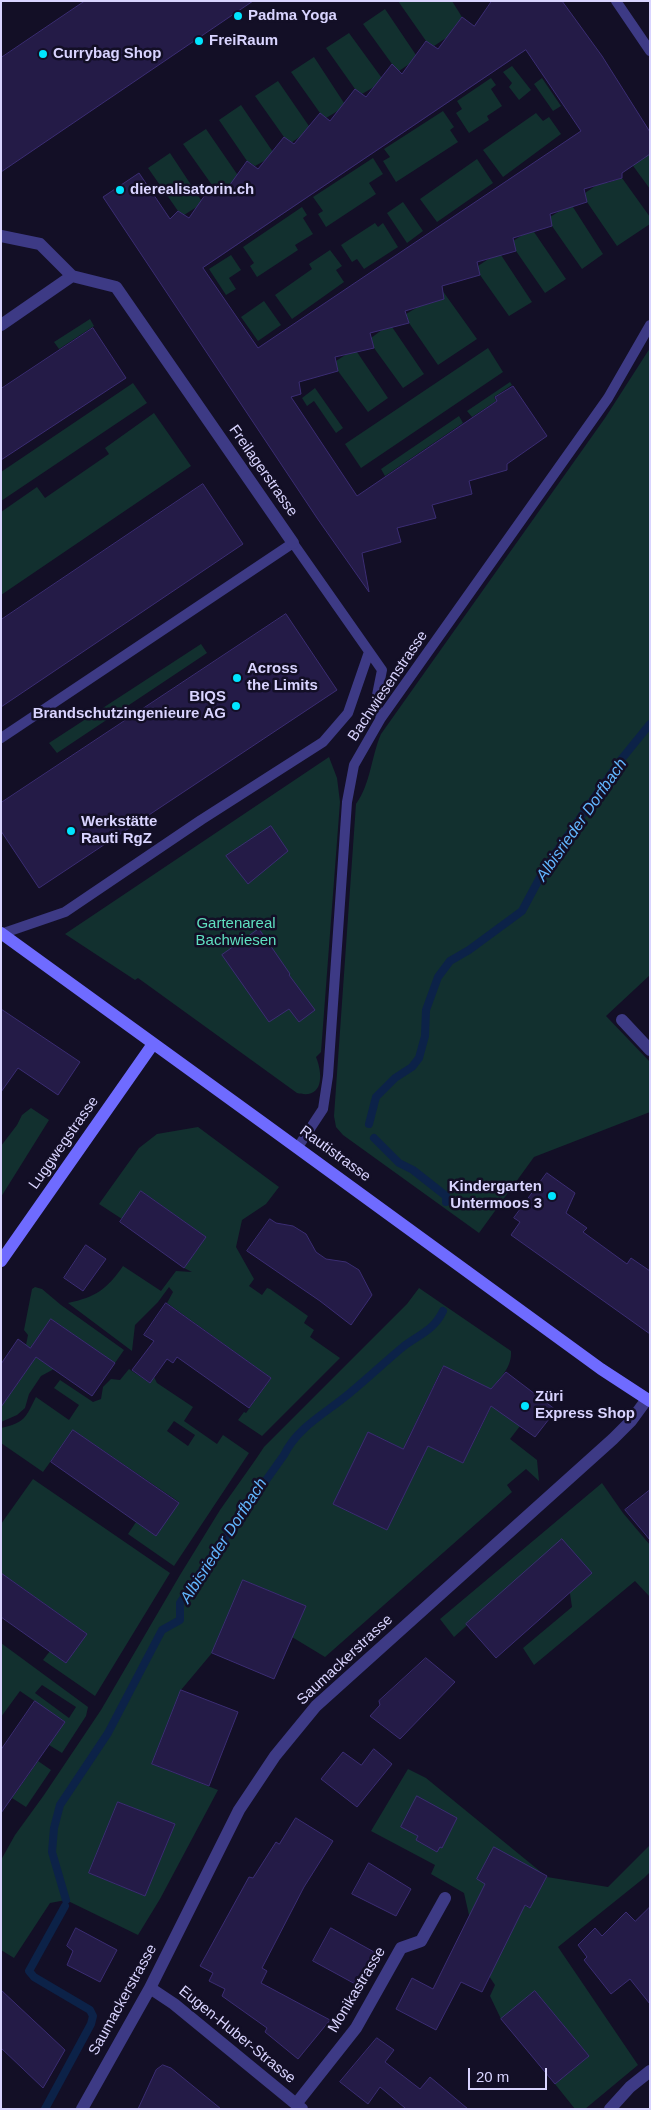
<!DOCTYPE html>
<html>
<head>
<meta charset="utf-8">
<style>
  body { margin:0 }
  #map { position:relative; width:651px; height:2110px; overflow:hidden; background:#130f26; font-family:Arial,sans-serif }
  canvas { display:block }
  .frame { position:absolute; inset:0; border:2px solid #d9d4ff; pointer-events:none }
  .scale { position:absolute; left:468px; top:2068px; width:79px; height:22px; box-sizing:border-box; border:2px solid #d9d4ff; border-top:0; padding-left:6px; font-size:15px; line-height:18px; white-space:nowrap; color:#d9d4ff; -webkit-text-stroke:4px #130f26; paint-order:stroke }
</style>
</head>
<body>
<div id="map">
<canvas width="651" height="2110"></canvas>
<div class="frame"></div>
<div class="scale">20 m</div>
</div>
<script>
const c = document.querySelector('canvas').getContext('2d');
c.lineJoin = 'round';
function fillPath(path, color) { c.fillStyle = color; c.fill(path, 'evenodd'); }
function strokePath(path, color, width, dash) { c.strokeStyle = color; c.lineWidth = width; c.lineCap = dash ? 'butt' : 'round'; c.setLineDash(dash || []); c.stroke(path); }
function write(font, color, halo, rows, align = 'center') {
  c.font = font + ' Arial,sans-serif'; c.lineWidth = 5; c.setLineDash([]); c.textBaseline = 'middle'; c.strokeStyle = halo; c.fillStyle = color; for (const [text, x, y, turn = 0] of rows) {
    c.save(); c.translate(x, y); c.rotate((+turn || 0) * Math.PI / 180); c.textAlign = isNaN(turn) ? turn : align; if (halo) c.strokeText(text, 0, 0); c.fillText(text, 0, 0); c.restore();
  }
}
fillPath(new Path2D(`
  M 398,1 L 452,1 L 462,17 L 452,30 L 455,32 L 434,46 L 426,41 Z
  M 385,9 L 418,58 L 399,71 L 392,64 L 363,24 Z
  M 349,33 L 384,81 L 362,94 L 355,89 L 326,48 Z
  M 314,57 L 346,106 L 326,118 L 320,113 L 291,72 Z
  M 512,66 L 531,90 L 519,100 L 509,87 L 512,83 L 503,72 Z
  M 491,78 L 496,85 L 491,89 L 502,106 L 487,116 L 489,120 L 469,133 L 456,113 L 462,109 L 457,101 Z
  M 542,78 L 561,106 L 553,111 L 534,84 Z
  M 278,81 L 311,129 L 291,143 L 284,137 L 255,96 Z
  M 241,105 L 275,155 L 255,166 L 247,161 L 219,120 Z
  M 443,111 L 454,127 L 450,130 L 458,142 L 396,182 L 383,161 L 390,157 L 384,149 Z
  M 536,113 L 543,121 L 549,117 L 561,134 L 503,177 L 483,150 Z
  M 206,129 L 237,174 L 241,177 L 220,190 L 212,185 L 183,144 Z
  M 170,153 L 203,203 L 184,215 L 178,211 L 148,168 Z
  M 650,154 L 650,189 L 631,163 Z
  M 373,158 L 383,174 L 369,183 L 376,194 L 326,227 L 318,214 L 323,211 L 313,197 Z
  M 477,159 L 493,183 L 437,222 L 420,199 Z
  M 622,178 L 650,217 L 650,224 L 617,246 L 587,202 L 585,193 L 604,180 L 607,183 Z
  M 403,202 L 423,231 L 407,243 L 387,213 Z
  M 571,204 L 603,254 L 582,269 L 552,226 L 550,217 Z
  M 302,207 L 307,215 L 303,218 L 313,234 L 295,245 L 298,250 L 257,277 L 250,266 L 254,263 L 243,247 Z
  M 375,223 L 378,227 L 383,223 L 398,247 L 364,269 L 357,259 L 352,262 L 341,245 Z
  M 532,229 L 566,279 L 545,293 L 516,251 L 513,241 Z
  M 330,250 L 342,266 L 336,270 L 344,282 L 292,319 L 275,295 L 312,269 L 309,264 Z
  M 499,252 L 532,302 L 509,316 L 480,275 L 478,266 Z
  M 231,255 L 241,270 L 229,278 L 236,289 L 226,295 L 209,269 Z
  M 442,290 L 477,339 L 438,365 L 409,323 L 406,314 L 428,301 L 428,304 L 444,299 Z
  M 264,301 L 281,325 L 258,341 L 241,317 Z
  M 90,319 L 94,326 L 59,349 L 54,342 Z
  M 390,324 L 424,374 L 403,388 L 374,348 L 371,338 Z
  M 356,348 L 357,352 L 388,398 L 368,412 L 338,371 L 336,361 Z
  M 488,348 L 503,372 L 361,468 L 345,444 Z
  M 650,348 L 650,975 L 606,1016 L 650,1062 L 650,1112 L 534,1157 L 479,1233 L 343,1135 L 336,1127 L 334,1116 L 356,804 C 371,783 371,757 381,734 L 605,418 Z
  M 510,382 L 512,385 L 494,397 L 496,401 L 472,417 L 467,411 Z
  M 133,383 L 147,403 L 1,501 L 1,472 Z
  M 315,388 L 343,428 L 336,433 L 314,401 L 307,406 L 302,398 Z
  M 154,413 L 191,466 L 1,595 L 1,512 L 37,487 L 45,498 L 109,454 L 105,448 Z
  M 459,416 L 463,423 L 385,476 L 381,469 Z
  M 201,644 L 207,653 L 57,753 L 49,743 Z
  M 329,757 L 337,778 L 340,802 L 321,1052 L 316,1057 C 323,1074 324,1100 297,1093 L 138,978 L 135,980 L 65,934 Z
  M 31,1108 L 49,1120 L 1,1197 L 1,1146 L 17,1125 L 22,1115 Z
  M 198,1127 L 279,1187 L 266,1204 L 242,1220 L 236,1247 L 254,1279 L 249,1286 L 262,1295 L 267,1288 L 270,1289 L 308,1316 L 304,1323 L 314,1330 L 310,1337 L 340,1358 L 262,1436 L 238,1420 L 244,1412 L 246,1413 L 271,1378 L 167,1303 L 173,1292 L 169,1287 L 158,1302 L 135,1325 L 132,1351 L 68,1303 C 96,1297 107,1289 123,1266 L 161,1291 L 176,1271 L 192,1272 L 184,1268 L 206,1237 L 141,1191 L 122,1219 L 99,1204 L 139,1148 L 157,1134 Z
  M 35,1287 L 42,1289 L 61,1305 L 124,1350 L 115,1363 L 51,1319 L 30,1348 L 26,1345 L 28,1335 L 24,1330 L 32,1289 Z
  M 419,1288 L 511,1351 C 512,1367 501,1377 491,1389 L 443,1366 L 403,1449 L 368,1432 L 333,1504 L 387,1530 L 428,1446 L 463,1463 L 493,1403 L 520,1426 L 510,1439 L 537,1460 L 539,1481 L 526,1469 L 507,1485 L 512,1492 L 325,1657 L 292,1637 L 306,1606 L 243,1580 L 212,1653 L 181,1690 L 152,1764 L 218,1790 L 160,1899 L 138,1935 L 66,1900 L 50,1903 L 14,1958 L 1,1950 L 1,1860 L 15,1835 L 44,1795 L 101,1710 L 180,1575 L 220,1510 L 256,1459 L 264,1447 L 407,1304 ZM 118,1802 L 175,1824 L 145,1896 L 89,1873 Z
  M 36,1357 L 54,1369 L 41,1376 L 29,1394 L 25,1408 L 17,1415 L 1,1422 L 1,1407 Z
  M 129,1369 L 150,1383 L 154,1377 L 157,1383 L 193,1407 L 184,1421 L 217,1444 L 223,1435 L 249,1453 L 174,1566 L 128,1534 L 136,1522 L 156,1536 L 179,1502 L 73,1430 L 43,1472 L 1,1443 L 1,1428 C 25,1423 26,1417 36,1397 L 69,1420 L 79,1405 L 54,1388 L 60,1380 L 93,1402 L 101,1399 L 103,1387 L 111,1379 L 120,1380 ZM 174,1421 L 195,1435 L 188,1446 L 167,1431 Z
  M 33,1479 L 170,1573 L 95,1696 L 43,1660 L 50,1651 L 66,1663 L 87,1634 L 1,1573 L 1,1524 Z
  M 602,1483 L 623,1513 L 650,1545 L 650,1597 L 635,1581 L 534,1665 L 523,1648 L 572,1607 L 562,1540 L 454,1637 L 440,1619 Z
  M 1,1643 L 88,1707 L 86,1716 L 62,1753 L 49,1745 L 65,1722 L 20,1691 L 1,1717 ZM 42,1685 L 76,1707 L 69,1718 L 35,1693 Z
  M 38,1761 L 51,1770 L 26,1807 L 12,1798 Z
  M 408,1769 L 426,1778 L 547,1877 L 608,1887 L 650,1845 L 650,1872 L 644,1878 L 558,1947 L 638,2065 L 585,2109 L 575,2109 L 555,2084 L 589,2056 L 535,1991 L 501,2019 L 490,1996 L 495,1985 L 489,1976 L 510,1935 L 469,1915 L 464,1893 L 431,1874 L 435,1865 L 371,1831 ZM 494,1848 L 547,1877 L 529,1908 L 477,1879 Z`), '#12302f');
strokePath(new Path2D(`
  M 369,1124 L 376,1097 L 395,1078 L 412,1067 L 419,1058 L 425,1036 L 426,1010 L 438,977 L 450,961 L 469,950 L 522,911 L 545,868 L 620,761 L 650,724
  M 374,1138 L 399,1163 L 413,1170 L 446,1196 L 446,1202
  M 66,1900 L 52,1852 L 54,1828 L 60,1805 L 108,1733 L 162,1630 L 180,1620 L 180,1603 L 205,1566 L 284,1455 C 298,1426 328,1412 351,1392 C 369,1377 386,1361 404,1346 C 420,1334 434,1330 443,1311
  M 45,2109 L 91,2024 L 93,2016 L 90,2010 L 34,1977 L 29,1971 L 65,1906`), '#0c2248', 8);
const building = new Path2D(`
  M 85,1 L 253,1 L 1,172 L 1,58 Z
  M 492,1 L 562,1 L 602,56 L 650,132 L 650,154 L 622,173 L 622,178 L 584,189 L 587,202 L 550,214 L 552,226 L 513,238 L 516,251 L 477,262 L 480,275 L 442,286 L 444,299 L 405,311 L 409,323 L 370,333 L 374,348 L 335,357 L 338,371 L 299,382 L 301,394 L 291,397 L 357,496 L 497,401 L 495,397 L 513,386 L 547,436 L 507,464 L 507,470 L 469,481 L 472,494 L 432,505 L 436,518 L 397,528 L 401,542 L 362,553 L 369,592 L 317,518 L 103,197 L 139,173 L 170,219 L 178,211 L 189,218 L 212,185 L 224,193 L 247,161 L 258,169 L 284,137 L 294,144 L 320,113 L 330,121 L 355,89 L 366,97 L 392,64 L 402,74 L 426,41 L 438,49 L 462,17 L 474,26 ZM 526,50 L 581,131 L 258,348 L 203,268 Z
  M 93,328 L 126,378 L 1,460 L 1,389 Z
  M 203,484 L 243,544 L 1,707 L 1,620 Z
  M 286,614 L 337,690 L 39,888 L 1,831 L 1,803 Z
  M 271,826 L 288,851 L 248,884 L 226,856 Z
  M 259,929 L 290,974 L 289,975 L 315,1010 L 299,1022 L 289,1009 L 269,1022 L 222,955 Z
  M 1,1009 L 80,1062 L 58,1095 L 18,1068 L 1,1092 Z
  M 547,1173 L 575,1193 L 566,1213 L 587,1228 L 583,1232 L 627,1264 L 631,1258 L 650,1271 L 650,1334 L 511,1235 L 520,1222 L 514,1218 Z
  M 141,1191 L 206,1237 L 184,1268 L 120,1222 Z
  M 270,1219 L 276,1223 L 293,1226 L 306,1234 L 316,1252 L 326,1259 L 346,1262 L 359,1270 L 372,1295 L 351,1325 L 320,1301 L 247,1251 Z
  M 86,1245 L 106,1259 L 83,1291 L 64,1278 Z
  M 166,1303 L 271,1378 L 249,1408 L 177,1357 L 173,1363 L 167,1359 L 150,1383 L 132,1370 L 154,1341 L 144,1335 Z
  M 51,1319 L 115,1363 L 92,1396 L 36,1357 L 1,1407 L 1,1364 L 18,1339 L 30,1348 Z
  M 444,1366 L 491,1389 L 506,1372 L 556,1410 L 535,1437 L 491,1406 L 463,1463 L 428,1446 L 387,1530 L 333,1504 L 368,1432 L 403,1449 Z
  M 73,1430 L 179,1503 L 156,1536 L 51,1462 Z
  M 650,1490 L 650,1540 L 625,1510 Z
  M 562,1539 L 592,1573 L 496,1658 L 466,1624 Z
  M 1,1573 L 87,1634 L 66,1663 L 1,1617 Z
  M 243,1580 L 306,1606 L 274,1679 L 212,1653 Z
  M 426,1658 L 455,1682 L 400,1739 L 370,1716 L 380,1705 L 379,1701 Z
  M 181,1690 L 238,1712 L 209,1786 L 152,1764 Z
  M 35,1701 L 65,1722 L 1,1813 L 1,1750 Z
  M 374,1749 L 392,1764 L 357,1807 L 321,1779 L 343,1752 L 361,1765 Z
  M 417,1796 L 457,1818 L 442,1848 L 440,1847 L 437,1852 L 416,1840 L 418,1836 L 401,1827 Z
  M 118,1802 L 175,1824 L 145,1896 L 89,1873 Z
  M 296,1818 L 333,1841 L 304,1887 L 262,1968 L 267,1971 L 261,1983 L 330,2020 L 298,2059 L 265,2032 L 267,2028 L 222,1996 L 225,1989 L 209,1981 L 213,1973 L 200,1966 L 249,1877 L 253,1878 L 276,1842 L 279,1844 Z
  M 494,1847 L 547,1876 L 530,1908 L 525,1905 L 482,1992 L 461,1982 L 436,2030 L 396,2009 L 412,1978 L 433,1989 L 485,1884 L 477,1879 Z
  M 369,1863 L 411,1889 L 396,1916 L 352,1894 Z
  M 650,1907 L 650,2004 L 630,1979 L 611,1994 L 584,1960 L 587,1957 L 578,1945 L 595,1928 L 602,1936 L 626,1912 L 635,1921 Z
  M 76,1928 L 117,1950 L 100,1982 L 67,1965 L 73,1951 L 67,1946 Z
  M 331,1928 L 374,1952 L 357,1985 L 313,1961 Z
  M 1,1990 L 65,2050 L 43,2088 L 1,2048 Z
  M 535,1991 L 589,2056 L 555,2084 L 501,2019 Z
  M 377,2038 L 394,2050 L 385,2062 L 420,2089 L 430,2077 L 468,2109 L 404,2109 L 405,2108 L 380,2087 L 368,2104 L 340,2082 Z
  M 163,2065 L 171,2068 L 221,2109 L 138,2109 L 156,2070 Z`);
fillPath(building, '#241b47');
strokePath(building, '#3b2d73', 1);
strokePath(new Path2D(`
  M 616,1 L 650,51
  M 1,738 L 293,543 L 382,670 L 375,705 L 381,718
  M 1,934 L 65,912 L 201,820 L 323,742 L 348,713 L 369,652
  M 298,1147 L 323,1109 L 328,1076 L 347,802 L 354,765 L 381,718 L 608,398 L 650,325`), '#3d3a85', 10);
strokePath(new Path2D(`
  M 1,236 L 40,244 L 72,276 L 116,287 L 293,543
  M 1,325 L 72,276
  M 622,1020 L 650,1050
  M 150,1988 L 174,2004 L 302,2109
  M 296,2104 L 356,2028 L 401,1948 L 421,1941 L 445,1898
  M 82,2109 L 150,1988 L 239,1810 L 275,1756 L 316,1706 L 613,1439 L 631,1421 L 647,1399
  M 610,2109 L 630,2087 L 650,2071`), '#3d3a85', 12);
strokePath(new Path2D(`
  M 1,933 C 201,1078 402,1223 601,1369 L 650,1401
  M 1,1261 L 153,1044`), '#6f6bff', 12);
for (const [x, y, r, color] of [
  [238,16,5,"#00e5ff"],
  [199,41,5,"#00e5ff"],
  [43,54,5,"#00e5ff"],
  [120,190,5,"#00e5ff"],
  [237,678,5,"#00e5ff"],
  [236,706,5,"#00e5ff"],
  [71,831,5,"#00e5ff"],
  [552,1196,5,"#00e5ff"],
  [525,1406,5,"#00e5ff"]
]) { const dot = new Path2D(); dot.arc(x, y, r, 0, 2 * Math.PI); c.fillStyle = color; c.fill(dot); strokePath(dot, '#130f26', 2); }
write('bold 15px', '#d9d4ff', '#130f26', [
  ["Padma Yoga",248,16],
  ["FreiRaum",209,41],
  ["Currybag Shop",53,54],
  ["dierealisatorin.ch",130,190],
  ["Across",247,669],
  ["the Limits",247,686],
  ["BIQS",226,697,"right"],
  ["Brandschutzingenieure AG",226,714,"right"],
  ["Werkstätte",81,822],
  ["Rauti RgZ",81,839],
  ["Kindergarten",542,1187,"right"],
  ["Untermoos 3",542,1204,"right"],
  ["Züri",535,1397],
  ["Express Shop",535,1414]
], 'left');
write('15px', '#d9d4ff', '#130f26', [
  ["Freilagerstrasse",263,471,55],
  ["Bachwiesenstrasse",388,686,-56],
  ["Luggwegstrasse",64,1143,-55],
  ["Rautistrasse",335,1154,36],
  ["Saumackerstrasse",345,1660,-43],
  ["Monikastrasse",357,1990,-59],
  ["Saumackerstrasse",123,2000,-61],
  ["Eugen-Huber-Strasse",237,2035,39]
]);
write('15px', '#5fe0c0', '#130f26', [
  ["Gartenareal",236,924],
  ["Bachwiesen",236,941]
]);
write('italic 16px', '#62b6ff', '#130f26', [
  ["Albisrieder Dorfbach",582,820,-55],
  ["Albisrieder Dorfbach",224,1541,-57]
]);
</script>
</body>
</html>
